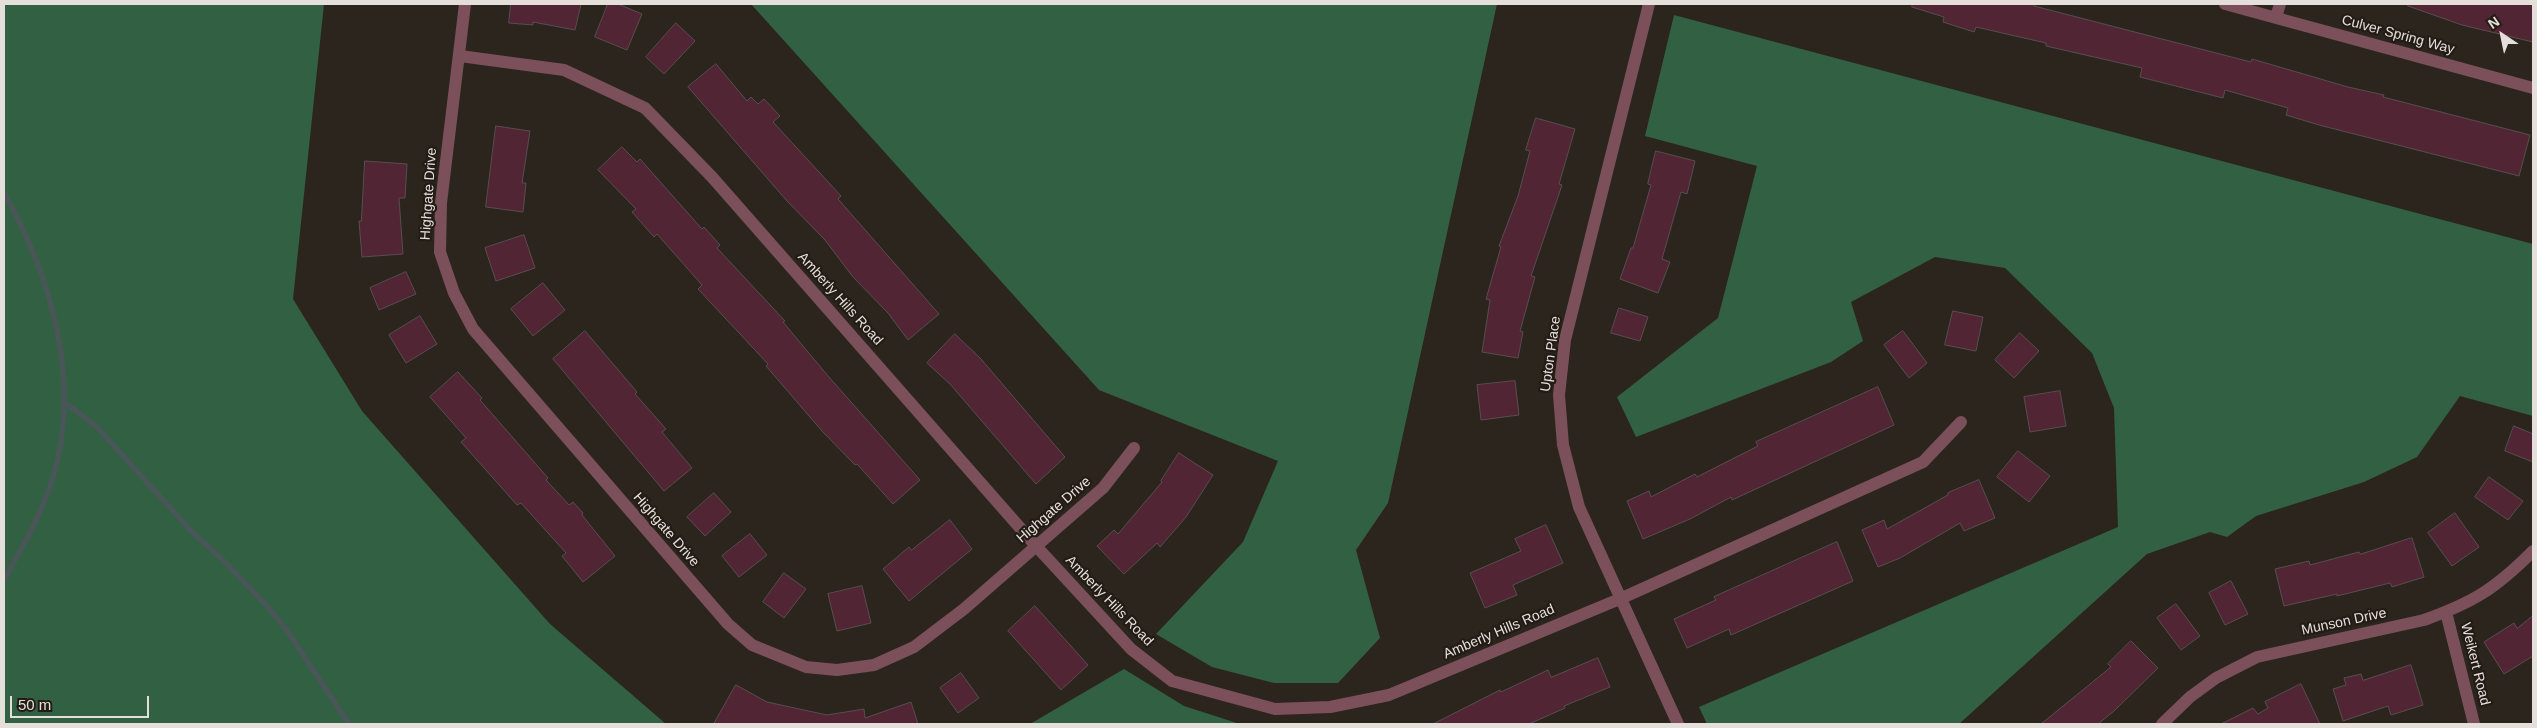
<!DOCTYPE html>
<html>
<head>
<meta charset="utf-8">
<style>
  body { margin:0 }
  #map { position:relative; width:2537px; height:728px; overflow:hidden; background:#2c251e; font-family:Arial,sans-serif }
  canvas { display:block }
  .frame { position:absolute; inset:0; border:5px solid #e4dfdb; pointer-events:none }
  .north { position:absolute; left:2477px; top:10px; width:50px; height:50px; -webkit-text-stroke:4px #231c15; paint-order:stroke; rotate:326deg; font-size:14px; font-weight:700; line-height:20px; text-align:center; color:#e4dfdb }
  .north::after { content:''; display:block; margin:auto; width:18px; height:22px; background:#e4dfdb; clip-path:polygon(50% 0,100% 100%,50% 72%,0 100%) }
  .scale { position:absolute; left:10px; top:696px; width:139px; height:22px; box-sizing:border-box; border:2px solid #e4dfdb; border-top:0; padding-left:6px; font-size:15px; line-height:18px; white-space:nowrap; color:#e4dfdb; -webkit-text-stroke:4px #231c15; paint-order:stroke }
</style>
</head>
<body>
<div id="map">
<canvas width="2537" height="728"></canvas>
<div class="frame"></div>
<div class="north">N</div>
<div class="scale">50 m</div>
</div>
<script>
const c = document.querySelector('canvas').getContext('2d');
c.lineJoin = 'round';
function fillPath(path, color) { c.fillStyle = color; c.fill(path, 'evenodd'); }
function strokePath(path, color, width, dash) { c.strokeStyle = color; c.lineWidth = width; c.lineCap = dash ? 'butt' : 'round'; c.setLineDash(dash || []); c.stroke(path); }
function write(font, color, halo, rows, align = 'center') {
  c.font = font + ' Arial,sans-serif'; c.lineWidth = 4.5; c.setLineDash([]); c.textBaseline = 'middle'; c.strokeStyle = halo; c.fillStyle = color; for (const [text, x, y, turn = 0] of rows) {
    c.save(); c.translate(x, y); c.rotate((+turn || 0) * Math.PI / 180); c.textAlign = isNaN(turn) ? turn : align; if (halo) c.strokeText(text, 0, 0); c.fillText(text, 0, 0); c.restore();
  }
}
fillPath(new Path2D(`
  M 4,4 L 324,4 L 293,299 L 362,411 L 550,624 L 666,724 L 4,724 Z
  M 751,4 L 1497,4 L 1388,503 L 1356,550 L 1380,638 L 1338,683 L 1274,683 L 1212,667 L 1156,634 L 1243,542 L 1278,461 L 1099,390 Z
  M 1674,15 L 2533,244 L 2533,416 L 2460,396 L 2417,457 L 2364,482 L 2256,516 L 2227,537 L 2210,532 L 2147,554 L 1959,724 L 1707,724 L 1699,707 L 2118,527 L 2114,408 L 2092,353 L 2005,268 L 1935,257 L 1851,302 L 1863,341 L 1831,362 L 1636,437 L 1617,397 L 1718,318 L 1757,166 L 1645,136 Z
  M 1124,669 L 1184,706 L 1240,724 L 1030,724 Z`), '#326043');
strokePath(new Path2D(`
  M 4,193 C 51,276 81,379 54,474 C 43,512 23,546 4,580
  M 63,401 L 97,427 L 193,533 L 224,561 L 267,606 L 288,632 L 349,724`), '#495657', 5.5);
const building = new Path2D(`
  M 511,4 L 581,4 L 575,30 L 533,22 L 533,25 L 509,23 Z
  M 608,4 L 618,4 L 642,14 L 627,50 L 595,37 Z
  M 1913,4 L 2034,4 L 2034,6 L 2251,62 L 2252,59 L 2348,87 L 2384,95 L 2383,97 L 2530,135 L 2519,176 L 2319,125 L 2286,115 L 2288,108 L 2225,90 L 2223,98 L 2140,77 L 2142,68 L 2046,46 L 2046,43 L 1976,27 L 1974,32 L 1943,22 L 1944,17 L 1912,7 Z
  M 2409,4 L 2533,4 L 2533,42 L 2462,25 L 2408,6 Z
  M 676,23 L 695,41 L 664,74 L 646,57 Z
  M 716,64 L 747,101 L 751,97 L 758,104 L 764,99 L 780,116 L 773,122 L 841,196 L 838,199 L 939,314 L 908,340 L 888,313 L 853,277 L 825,240 L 787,201 L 688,87 Z
  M 1536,118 L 1575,129 L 1559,184 L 1562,185 L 1531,276 L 1535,277 L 1520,331 L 1523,332 L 1518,358 L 1482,352 L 1490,300 L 1486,299 L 1501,247 L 1499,246 L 1518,196 L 1530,151 L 1526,150 Z
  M 496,126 L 530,131 L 522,183 L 526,183 L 523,212 L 486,207 Z
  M 622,147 L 637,162 L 640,159 L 702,229 L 704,227 L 720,245 L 717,248 L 785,321 L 783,322 L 828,376 L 920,480 L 893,504 L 857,464 L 855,465 L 822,431 L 766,366 L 768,364 L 698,289 L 702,285 L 657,234 L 654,237 L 632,212 L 636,209 L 598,170 Z
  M 1656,151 L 1695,161 L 1687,194 L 1681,192 L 1662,259 L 1670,262 L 1658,293 L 1620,279 L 1631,248 L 1633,248 L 1651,185 L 1648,184 Z
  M 365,161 L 407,164 L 405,198 L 399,198 L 403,254 L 362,257 L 359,221 L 361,221 Z
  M 524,235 L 535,268 L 496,281 L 485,248 Z
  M 406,272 L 416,294 L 379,310 L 370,288 Z
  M 543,283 L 565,310 L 533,336 L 511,309 Z
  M 1619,308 L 1648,317 L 1640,341 L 1611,333 Z
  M 1953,311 L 1983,317 L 1976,351 L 1945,345 Z
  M 420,316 L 437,344 L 406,363 L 389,335 Z
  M 585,331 L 637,392 L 635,394 L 666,429 L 662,432 L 692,468 L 664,491 L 553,359 Z
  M 1903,331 L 1927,363 L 1909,378 L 1884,345 Z
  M 2020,333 L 2039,351 L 2014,378 L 1995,360 Z
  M 955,334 L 981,359 L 1065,457 L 1036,484 L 950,384 L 927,363 Z
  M 458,372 L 482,398 L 480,400 L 548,478 L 546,480 L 569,505 L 573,502 L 583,513 L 582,515 L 615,556 L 583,582 L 562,556 L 566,553 L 521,503 L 517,505 L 461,442 L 466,438 L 430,397 Z
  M 1515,381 L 1519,415 L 1481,420 L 1477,385 Z
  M 1878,387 L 1894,425 L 1732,500 L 1731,497 L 1690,519 L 1643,539 L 1627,501 L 1649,491 L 1651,497 L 1695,474 L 1697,477 L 1758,446 L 1756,442 Z
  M 2060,391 L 2066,426 L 2030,432 L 2024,397 Z
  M 2514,426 L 2533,434 L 2533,462 L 2505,451 Z
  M 2018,451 L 2050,476 L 2029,502 L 1997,477 Z
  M 1179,453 L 1213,475 L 1186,517 L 1160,547 L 1157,543 L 1124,574 L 1097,546 L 1114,530 L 1118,534 L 1162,482 L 1161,481 Z
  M 2489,477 L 2523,501 L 2508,520 L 2475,497 Z
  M 1979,480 L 1995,518 L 1964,531 L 1960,523 L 1900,558 L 1878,567 L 1862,530 L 1884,520 L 1887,529 L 1948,495 L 1948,493 Z
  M 714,493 L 731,512 L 705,536 L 687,517 Z
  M 2455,513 L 2479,547 L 2452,566 L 2428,533 Z
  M 950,520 L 972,549 L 909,601 L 883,569 L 909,547 L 911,550 Z
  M 1546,525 L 1563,563 L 1513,585 L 1517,595 L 1485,608 L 1470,573 L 1521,551 L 1515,539 Z
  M 750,534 L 767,555 L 739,577 L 722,556 Z
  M 2412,538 L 2424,577 L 2392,587 L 2390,583 L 2337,596 L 2337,594 L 2284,606 L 2275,569 L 2309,561 L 2310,565 L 2359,552 L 2360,554 Z
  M 1837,542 L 1853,581 L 1731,635 L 1729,629 L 1687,648 L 1674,619 L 1716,600 L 1714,597 Z
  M 784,573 L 806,589 L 784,618 L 763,602 Z
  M 2231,581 L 2248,614 L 2225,625 L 2209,593 Z
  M 862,586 L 871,623 L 837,631 L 828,594 Z
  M 2176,604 L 2200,636 L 2181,650 L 2157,618 Z
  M 1035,606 L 1088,665 L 1061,690 L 1008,631 Z
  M 2533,616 L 2533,656 L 2504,674 L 2484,642 L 2514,623 L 2517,628 Z
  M 2131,641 L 2158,668 L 2114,711 L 2098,724 L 2041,724 L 2111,667 L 2108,664 Z
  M 1598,658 L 1610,687 L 1564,706 L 1565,708 L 1529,724 L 1433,724 L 1500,690 L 1501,692 L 1548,670 L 1551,677 Z
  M 2411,665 L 2423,705 L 2391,715 L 2388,706 L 2343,721 L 2333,689 L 2346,685 L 2344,678 L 2361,674 L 2363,680 Z
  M 961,673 L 979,698 L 958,713 L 940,688 Z
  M 2301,684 L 2320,724 L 2221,724 L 2253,708 L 2258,714 L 2268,708 L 2265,702 Z
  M 736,685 L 767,702 L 827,715 L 864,709 L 865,718 L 911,702 L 918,724 L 714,724 Z`);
fillPath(building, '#522535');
strokePath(building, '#584d50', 1);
strokePath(new Path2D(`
  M 465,4 L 441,203 L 440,252 L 454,293 L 473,329 L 728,624 L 752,645 L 806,667 L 837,670 L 874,665 L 914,647 L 964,609 L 1103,488 L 1134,448
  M 1649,4 L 1565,340 L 1559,395 L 1563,445 L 1579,507 L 1678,724
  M 2225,4 L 2533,88
  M 2276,17 L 2280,4
  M 460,56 L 564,70 L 645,108 L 712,177 L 1036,546 L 1131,649 L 1172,681 L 1275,709 L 1330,707 L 1389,695 L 1622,598 L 1923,462 L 1961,422
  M 2446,612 L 2474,724
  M 2162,724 L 2190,697 L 2216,678 L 2257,657 L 2424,620 C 2474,602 2495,589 2533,551`), '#7b505a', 12);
write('14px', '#e4dfdb', '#231c15', [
  ["Culver Spring Way",2398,35,15],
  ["Highgate Drive",429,194,-86],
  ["Amberly Hills Road",840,299,48],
  ["Upton Place",1551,354,-82],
  ["Highgate Drive",1054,510,-41],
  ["Highgate Drive",666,530,49],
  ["Amberly Hills Road",1109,601,46],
  ["Munson Drive",2344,622,-12],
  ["Amberly Hills Road",1499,632,-23],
  ["Weikert Road",2475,664,76]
]);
</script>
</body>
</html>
